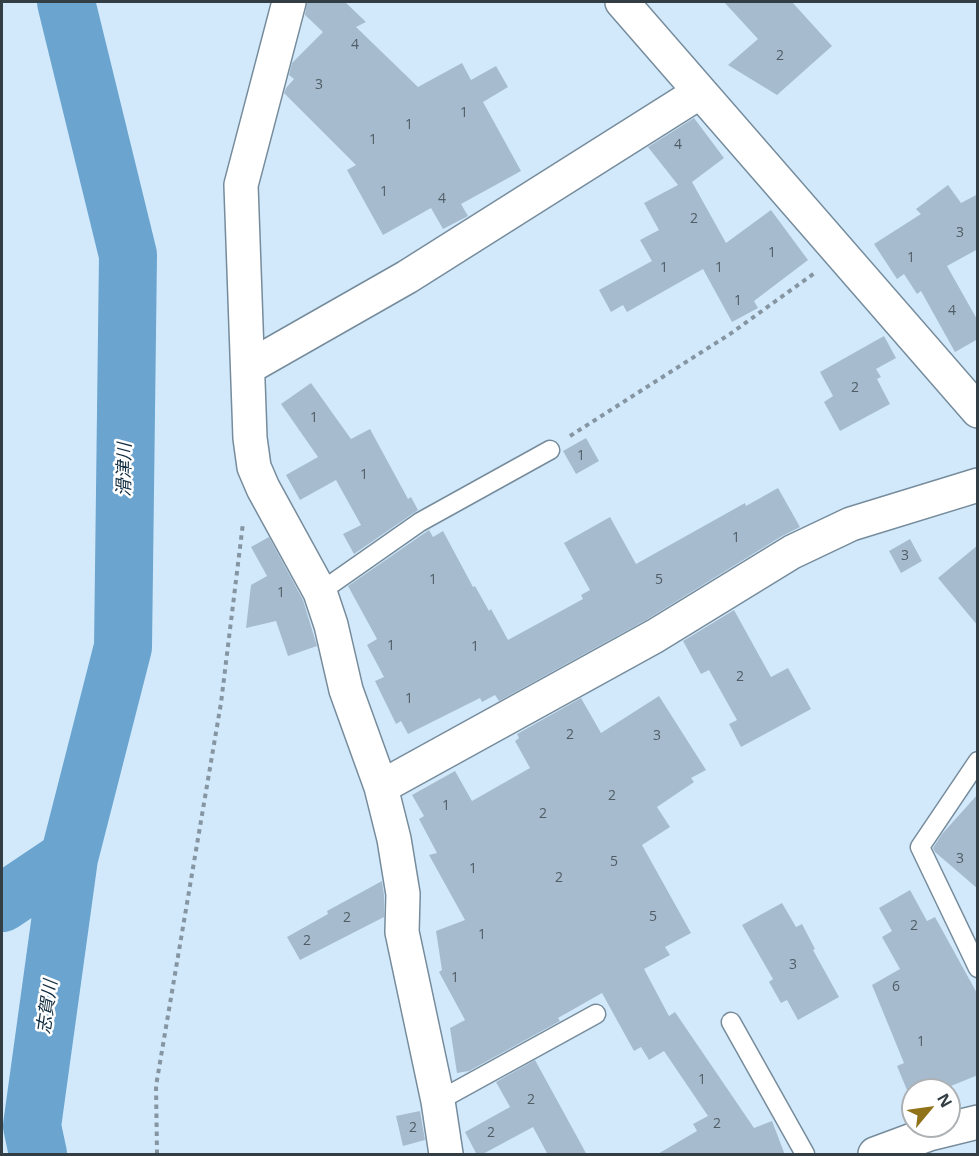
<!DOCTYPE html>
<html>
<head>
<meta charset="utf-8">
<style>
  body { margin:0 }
  #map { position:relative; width:979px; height:1156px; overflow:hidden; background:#d2e9fb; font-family:"Open Sans",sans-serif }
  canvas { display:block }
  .frame { position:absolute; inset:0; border:3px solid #333d44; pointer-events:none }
  .north { position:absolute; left:901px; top:1078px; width:60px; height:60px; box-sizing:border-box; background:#fff; border:2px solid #adb1b4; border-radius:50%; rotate:61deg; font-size:16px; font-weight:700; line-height:24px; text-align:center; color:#333d44 }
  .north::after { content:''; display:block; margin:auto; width:21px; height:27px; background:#907318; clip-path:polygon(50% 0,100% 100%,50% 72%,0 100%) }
</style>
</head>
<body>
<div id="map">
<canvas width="979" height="1156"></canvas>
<div class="frame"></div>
<div class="north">N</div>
</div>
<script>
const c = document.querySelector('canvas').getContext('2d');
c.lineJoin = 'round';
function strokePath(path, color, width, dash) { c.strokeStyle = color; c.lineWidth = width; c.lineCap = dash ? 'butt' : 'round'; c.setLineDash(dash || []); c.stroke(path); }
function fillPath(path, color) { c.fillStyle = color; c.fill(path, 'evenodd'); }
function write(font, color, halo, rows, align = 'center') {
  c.font = font + ' "Open Sans","Noto Sans JP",sans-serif'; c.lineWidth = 5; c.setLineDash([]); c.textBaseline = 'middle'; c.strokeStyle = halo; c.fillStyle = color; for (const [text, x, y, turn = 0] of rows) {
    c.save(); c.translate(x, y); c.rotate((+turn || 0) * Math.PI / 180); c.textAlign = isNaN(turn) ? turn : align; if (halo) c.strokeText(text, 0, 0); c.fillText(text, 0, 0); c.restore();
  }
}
strokePath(new Path2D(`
  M 2,903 L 69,858
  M 38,1154 L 32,1126 L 69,858 L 123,647 L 128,255 L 66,2`), '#6aa4cf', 58);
fillPath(new Path2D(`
  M 307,2 L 345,2 L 366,22 L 356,27 L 418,87 L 462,63 L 471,80 L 496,66 L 508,87 L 483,102 L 521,171 L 461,204 L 468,216 L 443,229 L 431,208 L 383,235 L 347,170 L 356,165 L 284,93 L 286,88 L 294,79 L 289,75 L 292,63 L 323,32 L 305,15 Z
  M 724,2 L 792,2 L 832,46 L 777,95 L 728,65 L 758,39 Z
  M 694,118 L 724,158 L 692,182 L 726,243 L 771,210 L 808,260 L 754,301 L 758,308 L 732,322 L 703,269 L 627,312 L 623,305 L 611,312 L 599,290 L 652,261 L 640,240 L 659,230 L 644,203 L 678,185 L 648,147 Z
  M 948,185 L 961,203 L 978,194 L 978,249 L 947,266 L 978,321 L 978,339 L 955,352 L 921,291 L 917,294 L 904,274 L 897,279 L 874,244 L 921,214 L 916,209 Z
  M 884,336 L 896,358 L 876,369 L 881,377 L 877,379 L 890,404 L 840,431 L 824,402 L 833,396 L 820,372 Z
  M 311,383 L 351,439 L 370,429 L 408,499 L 411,497 L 418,510 L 354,554 L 343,534 L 361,525 L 336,480 L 300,500 L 286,475 L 318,457 L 281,404 Z
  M 586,438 L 599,461 L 576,474 L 563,451 Z
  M 778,488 L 800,527 L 782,536 L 646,620 L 499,701 L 495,695 L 482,702 L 480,698 L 408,734 L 401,721 L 396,724 L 375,681 L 384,677 L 367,645 L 377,639 L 348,586 L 426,532 L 429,530 L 433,537 L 443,531 L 473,587 L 475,586 L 489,611 L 491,609 L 508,640 L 583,599 L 581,595 L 590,590 L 564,543 L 610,517 L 636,564 L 745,503 L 746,506 Z
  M 269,537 L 303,600 L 317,646 L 288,656 L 276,621 L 246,628 L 251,585 L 267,576 L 251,547 Z
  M 910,539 L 922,561 L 901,573 L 889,551 Z
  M 978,545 L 978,626 L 938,578 Z
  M 734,610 L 771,677 L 788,668 L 811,709 L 741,747 L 729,724 L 737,720 L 709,670 L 701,674 L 683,641 Z
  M 659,696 L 706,770 L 691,778 L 694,782 L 657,807 L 670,827 L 642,845 L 691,933 L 665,947 L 670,955 L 644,969 L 669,1016 L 675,1012 L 754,1128 L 772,1121 L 785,1155 L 656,1155 L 697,1131 L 693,1124 L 708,1116 L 664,1051 L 649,1060 L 641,1047 L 634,1051 L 602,993 L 558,1018 L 560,1021 L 469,1071 L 457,1073 L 450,1028 L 465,1020 L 439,972 L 442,970 L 436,931 L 465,920 L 429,855 L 437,853 L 419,819 L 424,816 L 412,795 L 455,771 L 472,801 L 530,768 L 515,741 L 519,738 L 517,734 L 581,698 L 601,733 Z
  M 978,794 L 978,889 L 935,852 L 933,848 L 942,834 Z
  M 382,881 L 384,895 L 384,917 L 300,960 L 287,937 L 328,914 L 327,911 Z
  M 910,890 L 927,921 L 935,917 L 978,995 L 978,1075 L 941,1090 L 907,1090 L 897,1066 L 904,1063 L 872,985 L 900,969 L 882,937 L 892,931 L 879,908 Z
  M 782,903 L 796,927 L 802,924 L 815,949 L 813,950 L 839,997 L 798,1020 L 787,1000 L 781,1003 L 769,982 L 773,979 L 742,925 Z
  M 535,1060 L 587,1155 L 548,1155 L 533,1127 L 481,1155 L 477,1155 L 465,1132 L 510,1107 L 496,1082 Z
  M 420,1111 L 425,1140 L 403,1146 L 396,1116 Z`), '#a6bcce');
const service = new Path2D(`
  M 320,592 L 420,522 L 550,450
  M 978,761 L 920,847 L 978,968
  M 731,1022 L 805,1154
  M 438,1101 L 596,1014`);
const minor = new Path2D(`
  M 289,2 L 241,185 L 250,438 L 254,467 L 263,488 L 320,592 L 331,625 L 346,690 L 381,787 L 394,839 L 403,894 L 402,932 L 438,1101 L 446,1154
  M 622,2 L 978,411
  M 249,367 L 407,277 L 700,92
  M 381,787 L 655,636 L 792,552 L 851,524 L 978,485
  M 875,1154 L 929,1134 L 978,1122`);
strokePath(service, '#768c9c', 21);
strokePath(minor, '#768c9c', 36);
strokePath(new Path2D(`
  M 570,436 L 730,334 L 816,272
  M 157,1154 L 156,1086 L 221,703 L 243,523`), '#8595a2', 4, [4.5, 4.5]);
strokePath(service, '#fff', 18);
strokePath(minor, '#fff', 33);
write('14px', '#505d66', null, [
  ["4",355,45],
  ["2",780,56],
  ["3",319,85],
  ["1",464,113],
  ["1",409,125],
  ["1",373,140],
  ["4",678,145],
  ["1",384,192],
  ["4",442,199],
  ["2",694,219],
  ["3",960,233],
  ["1",772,253],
  ["1",911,258],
  ["1",664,268],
  ["1",719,268],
  ["1",738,301],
  ["4",952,311],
  ["2",855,388],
  ["1",314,418],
  ["1",581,456],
  ["1",364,475],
  ["1",736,538],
  ["3",905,556],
  ["1",433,580],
  ["5",659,580],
  ["1",281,593],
  ["1",391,646],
  ["1",475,647],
  ["2",740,677],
  ["1",409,699],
  ["2",570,735],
  ["3",657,736],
  ["2",612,796],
  ["1",446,806],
  ["2",543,814],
  ["3",960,859],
  ["5",614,862],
  ["1",473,869],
  ["2",559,878],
  ["5",653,917],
  ["2",347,918],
  ["2",914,926],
  ["1",482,935],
  ["2",307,941],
  ["3",793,965],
  ["1",455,978],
  ["6",896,987],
  ["1",921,1042],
  ["1",702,1080],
  ["2",531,1100],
  ["2",717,1124],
  ["2",413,1128],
  ["2",491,1133]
]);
write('italic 18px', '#122d40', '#fff', [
  ["滑津川",125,470,-89],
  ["志賀川",48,1007,-82]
]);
</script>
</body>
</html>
